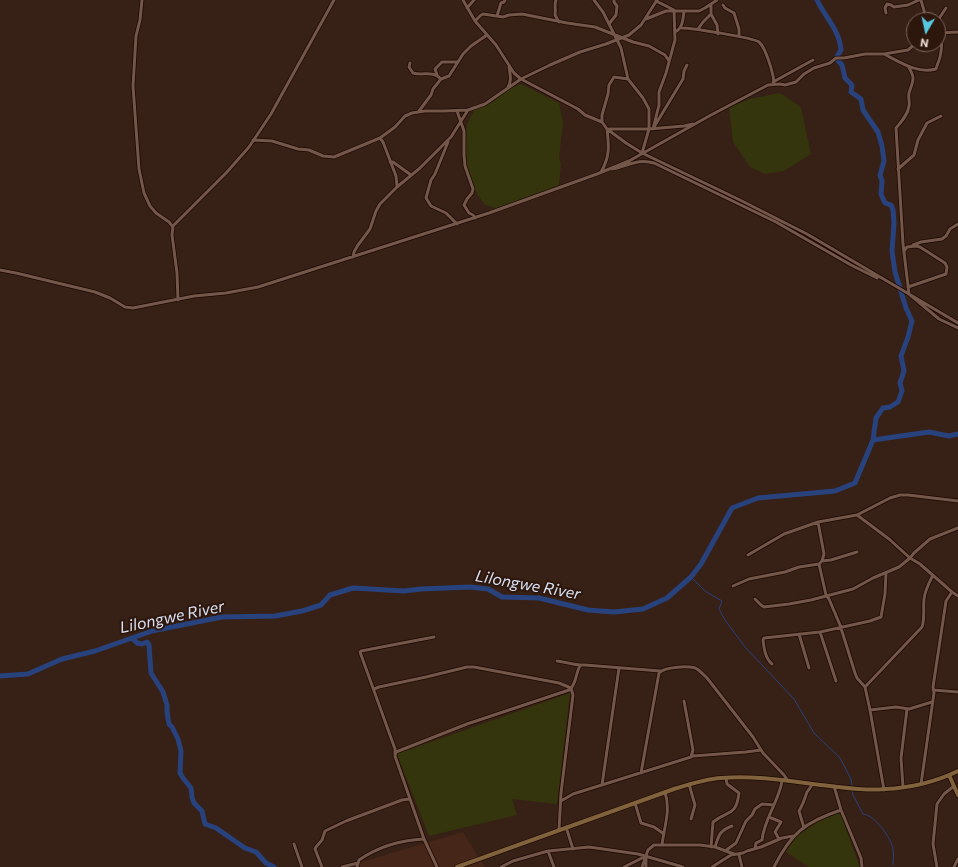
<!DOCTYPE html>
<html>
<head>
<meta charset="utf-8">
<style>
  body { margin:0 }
  #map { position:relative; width:958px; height:867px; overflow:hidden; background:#372015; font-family:Commissioner,sans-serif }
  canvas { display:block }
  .north { position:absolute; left:906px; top:12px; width:40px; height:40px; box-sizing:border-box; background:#2d160b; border:1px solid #79645b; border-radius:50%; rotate:189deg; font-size:11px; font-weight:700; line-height:16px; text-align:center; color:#ebdad3 }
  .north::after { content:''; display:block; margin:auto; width:14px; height:18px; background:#56c9e1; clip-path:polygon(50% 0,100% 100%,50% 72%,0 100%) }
</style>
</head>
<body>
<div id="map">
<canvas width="958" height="867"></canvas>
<div class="north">N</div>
</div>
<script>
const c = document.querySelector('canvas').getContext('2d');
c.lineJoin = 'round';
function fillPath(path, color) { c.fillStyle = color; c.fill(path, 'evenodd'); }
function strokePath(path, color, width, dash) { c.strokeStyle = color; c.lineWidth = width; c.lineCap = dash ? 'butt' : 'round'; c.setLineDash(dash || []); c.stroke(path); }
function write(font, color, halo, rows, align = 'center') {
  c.font = font + ' Commissioner,sans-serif'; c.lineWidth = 4; c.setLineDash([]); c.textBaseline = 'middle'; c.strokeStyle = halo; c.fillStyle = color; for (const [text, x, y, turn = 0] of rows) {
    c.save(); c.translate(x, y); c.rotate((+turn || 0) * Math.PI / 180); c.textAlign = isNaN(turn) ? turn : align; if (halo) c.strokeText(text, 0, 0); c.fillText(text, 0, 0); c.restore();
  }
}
fillPath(new Path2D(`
  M 463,832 L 485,867 L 344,867 Z`), '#452618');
fillPath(new Path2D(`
  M 521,84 L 559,103 L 563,123 L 559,158 L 561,164 L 559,185 L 496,208 L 485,205 L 477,194 L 470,176 L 467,165 L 465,154 L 467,125 L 474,110 L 491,103 L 511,88 Z
  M 780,93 L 801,107 L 811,154 L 784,171 L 765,174 L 750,167 L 733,142 L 729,108 L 749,99 Z
  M 570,693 L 557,804 L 512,799 L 517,815 L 429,836 L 397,754 Z
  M 840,813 L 860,867 L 809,867 L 786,852 L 796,837 L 823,818 Z`), '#34350d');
strokePath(new Path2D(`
  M 691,577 L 705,591 L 722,601 L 719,609 L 725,620 L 745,647 L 794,699 L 814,733 L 840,758 L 851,779 L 852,786
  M 852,791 L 853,795 L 863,814 C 875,815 891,838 893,849 C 894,854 893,860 893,865`), '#28427e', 1);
strokePath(new Path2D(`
  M 817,0 C 825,17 840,31 841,50 L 836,58 L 842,65 L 845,78 L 852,85 L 851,92 L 861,99 L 863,110 L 878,132 L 882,146 L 884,161 L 880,175 L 882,181 L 881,194 L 885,203 L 891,205 L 893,210 L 894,223 L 892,251 L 895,272 L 906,308 L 912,321 L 908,337 L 901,356 L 904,371 L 900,383 L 902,391 L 898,402 L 890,407 L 883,408 L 876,418 L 873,440
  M 133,639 L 137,643 L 142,644 L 147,642 L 149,645 L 151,673 L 163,692 L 167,705 L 167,712 L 169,724 L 172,727 L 178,739 L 181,751 L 180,773 L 183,778 L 191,788 L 192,797 L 194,803 L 202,811 L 205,824 L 216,828 L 245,848 L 256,852 L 266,863 L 274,867
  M 0,676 L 28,674 L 62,659 L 95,651 L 152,631 L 222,617 L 275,616 L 302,611 L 321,605 L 330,595 L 353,588 L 404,591 L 421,589 L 470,587 L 488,589 L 502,597 L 539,598 L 588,610 L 614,612 L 643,609 L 667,598 L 691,577 L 701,564 L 732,508 L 758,498 L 835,491 L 855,483 L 873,440 L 929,432 L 949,436 L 958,434`), '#28427e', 5);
const street = new Path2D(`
  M 142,0 L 140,20 L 136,36 L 133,86 L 139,169 L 144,193 L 150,206 L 156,213 L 169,222 L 173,227
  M 463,0 L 475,21 L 496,45 L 514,73 L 521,79 L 578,109 L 585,115 L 602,122 L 607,129 L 626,143 L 642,153 L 740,200 L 807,234 L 909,294 L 939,319 L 958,328
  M 556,0 C 554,5 556,9 555,15 L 559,22
  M 594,0 L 603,12 L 621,48 L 628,79 L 643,98 L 649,109 L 649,129 L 642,153
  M 711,4 L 711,14 L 717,25 L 718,34
  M 723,5 L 725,8 L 734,13 L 739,29 L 739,36
  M 467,8 L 474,0
  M 886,13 L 885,8 L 887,4 L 891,5 L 894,7 L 908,5 L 919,0
  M 497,16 L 501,3 L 504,2 L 505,0
  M 646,19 L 666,11 L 699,11 L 705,8 L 717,0
  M 919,20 L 919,18 L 925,14 L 921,0
  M 938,20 L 946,8
  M 475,21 L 481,15 L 483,14 L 503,17 L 509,15 L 522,14 L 567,23 L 595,27 L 633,42 L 649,46 L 665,55 L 669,61
  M 609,24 L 616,15 L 617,6 L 614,2 L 614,0
  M 680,28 C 688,27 754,38 759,42 C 766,48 773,73 774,82
  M 698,29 L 703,22 L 711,14
  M 675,32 C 683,28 683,19 684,11
  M 938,33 L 958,32
  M 884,54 C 900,62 917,74 936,69 C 937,65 939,61 940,57 C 943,44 942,33 938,21
  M 410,63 L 409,67 L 413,73 C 423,76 433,70 441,79
  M 908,66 C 916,79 913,80 909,93 C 908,98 910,102 909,106 C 908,115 901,122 896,128 L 903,244 L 909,294 L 958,323
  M 437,75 L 435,69 L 442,62 L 457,62
  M 773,82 L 813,60
  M 508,87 C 512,81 510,74 509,67
  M 419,111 L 431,95 L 433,89 L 441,79 L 449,76 L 463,54 L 471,46 L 487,35
  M 457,111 L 464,131 L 464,155 L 465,166 L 473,189 L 472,193 L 467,199 L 464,205 L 469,213 L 473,215 L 475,218
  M 602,122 L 602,115 L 608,94 L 609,85 L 614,77 L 628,79
  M 654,127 L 683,79 L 684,71 L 687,65
  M 609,129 L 649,129 L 684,126 L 693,124
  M 653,129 L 659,105 L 659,92 L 666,73 L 675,40 L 674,10 L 656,1
  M 380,138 L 383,142 L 396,176 L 397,186
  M 253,140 L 272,141 L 298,149 L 309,150 L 323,156 L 334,157 L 380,138 L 395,127 L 405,116 L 412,113 L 425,111 L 444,111 L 468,110
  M 448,142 L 435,174 L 431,180 L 426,198 L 431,206 L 446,213 L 457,224
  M 390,162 L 393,162 L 411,175
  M 612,169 C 628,166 638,158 654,163 L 776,222 L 851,265 L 877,278
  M 898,169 L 914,155 L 918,140 L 927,123 L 941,116
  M 601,172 C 610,157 609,146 607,129
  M 913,245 L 921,242 L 942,239 L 946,236 L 950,229 L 958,224
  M 904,251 L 907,247 L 916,246 L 920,247 L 945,263 L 947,267 L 946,274 L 908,287
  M 353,257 L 354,252 L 358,245 L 370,229 L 376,211 L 380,204 L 397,187 L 420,168 L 451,137 L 468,110 L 485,104 L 521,79 L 550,65 L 580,52 L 606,44 L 629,35 L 641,25 L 657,0
  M 0,270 L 16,273 L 95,292 L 110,298 L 125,307 L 133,308 L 194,296 L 226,293 L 258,287 L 489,213 L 597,174 L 629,161 L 711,115 L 768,85 L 780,84 L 785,85 L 796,82 L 804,74 L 814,68 L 830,63 L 836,58 L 844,58 L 865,54 L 884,54 L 908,50 L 915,44
  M 178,300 L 177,273 L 172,235 L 173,226 L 227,172 L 249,147 L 271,114 L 334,0
  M 857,515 L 889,539 L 910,558 L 920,564 L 952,592 L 958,596
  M 748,555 L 784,534 L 818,522 L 857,515 L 890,498 L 900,495 L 908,495 L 958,501
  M 822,561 L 831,560 L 857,552
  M 819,564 L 826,595 L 829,599 L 840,625 L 855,673 L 857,678 L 865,687 L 870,710 L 884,790
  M 733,586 L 749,579 L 785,572 L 799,567 L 819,564 L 822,561 L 824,554 L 818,522
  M 755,599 L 761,605 L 764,607 L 789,604 L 811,600 L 853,589 L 873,578 L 899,567 L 910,558 L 914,553 L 930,539 L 958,528
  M 820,632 L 836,681
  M 799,634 L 809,668
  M 557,661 C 566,662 578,666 585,665 L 660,671
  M 772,664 C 765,658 764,648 763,640 L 764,638 L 820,632 L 870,621 L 881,617 L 885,594 L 886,573
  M 865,687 L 922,627 C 925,619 923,608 924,599 C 925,590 929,583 933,575
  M 374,689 L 379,687 L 426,677 L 467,667 L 474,667 L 559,683 L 571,688 L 573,695 L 561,793 L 559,830
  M 933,690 L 958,692
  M 870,710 L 896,707 L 909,709 L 932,702
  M 395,754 L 395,749 L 360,652 L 361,651 L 434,637
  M 693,756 L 746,752 L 761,750
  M 641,773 L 659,673 C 664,667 690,665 697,669 C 700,671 704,675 707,678 L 753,737 L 763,753 L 784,775 L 788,781
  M 689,784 L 695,805 L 691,819
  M 921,784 L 934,693 L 933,687 L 946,601 L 952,592
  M 602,785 L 619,668
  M 834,786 L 841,810 L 861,858 L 862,867
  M 903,787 L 901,758 L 907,709
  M 561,801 L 573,794 L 691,757 L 693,750 L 684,701
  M 635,803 L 641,823 L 654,827 L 664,834
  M 769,817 L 781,822 L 775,832 L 779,839
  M 566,827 L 573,849
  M 804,828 L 799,811 C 801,808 806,795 807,792 C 809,789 811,788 812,784
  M 294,844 L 302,867
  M 662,845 C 664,827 671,811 665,792
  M 711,847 L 713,822 C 728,810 736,817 739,793 L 727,784 L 726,778
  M 715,847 C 719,835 719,831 732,826
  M 755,848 L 756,843 L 762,840 C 764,819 779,801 782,781
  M 548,851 L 554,867
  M 725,851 L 736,843 L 746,821 L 752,815 L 755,809 L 762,804 L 774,805
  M 739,855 L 742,867
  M 322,867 L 315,849 L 316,847 L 322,840 L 325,831 L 346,821 L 402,800 L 410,799
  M 342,867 L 358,863
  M 357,867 L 359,860 C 378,847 401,840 424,839
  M 437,867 L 424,839 L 395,756 L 396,752 L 467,724 L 569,690 C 577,684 575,674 580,666
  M 501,867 L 513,861 L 548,851 L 589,847 L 638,854 L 683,867
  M 624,867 L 646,856 L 646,867
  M 642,867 L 648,850 L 654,845 L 700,845 L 715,847 L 734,854
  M 712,867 L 731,855 L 743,853 L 747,851 L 761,847 L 782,838 L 793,836
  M 774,867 C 791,833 805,822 841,810
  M 937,867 L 933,844 L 937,804 L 944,794 L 954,786
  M 954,867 L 958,859`);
const secondary = new Path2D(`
  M 949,775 L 958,795
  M 457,867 L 674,789 C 690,784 705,779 721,778 C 757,775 795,782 830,786 C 848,788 867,791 885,789 C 910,788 935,782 958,771`);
strokePath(street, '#1e0802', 4.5);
strokePath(secondary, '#1e0802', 5.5);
strokePath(street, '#73574a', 3);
strokePath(secondary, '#80633c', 4);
write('italic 16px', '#d8e1f4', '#2d160b', [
  ["Lilongwe River",528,585,10],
  ["Lilongwe River",172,617,-12]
]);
</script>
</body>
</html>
